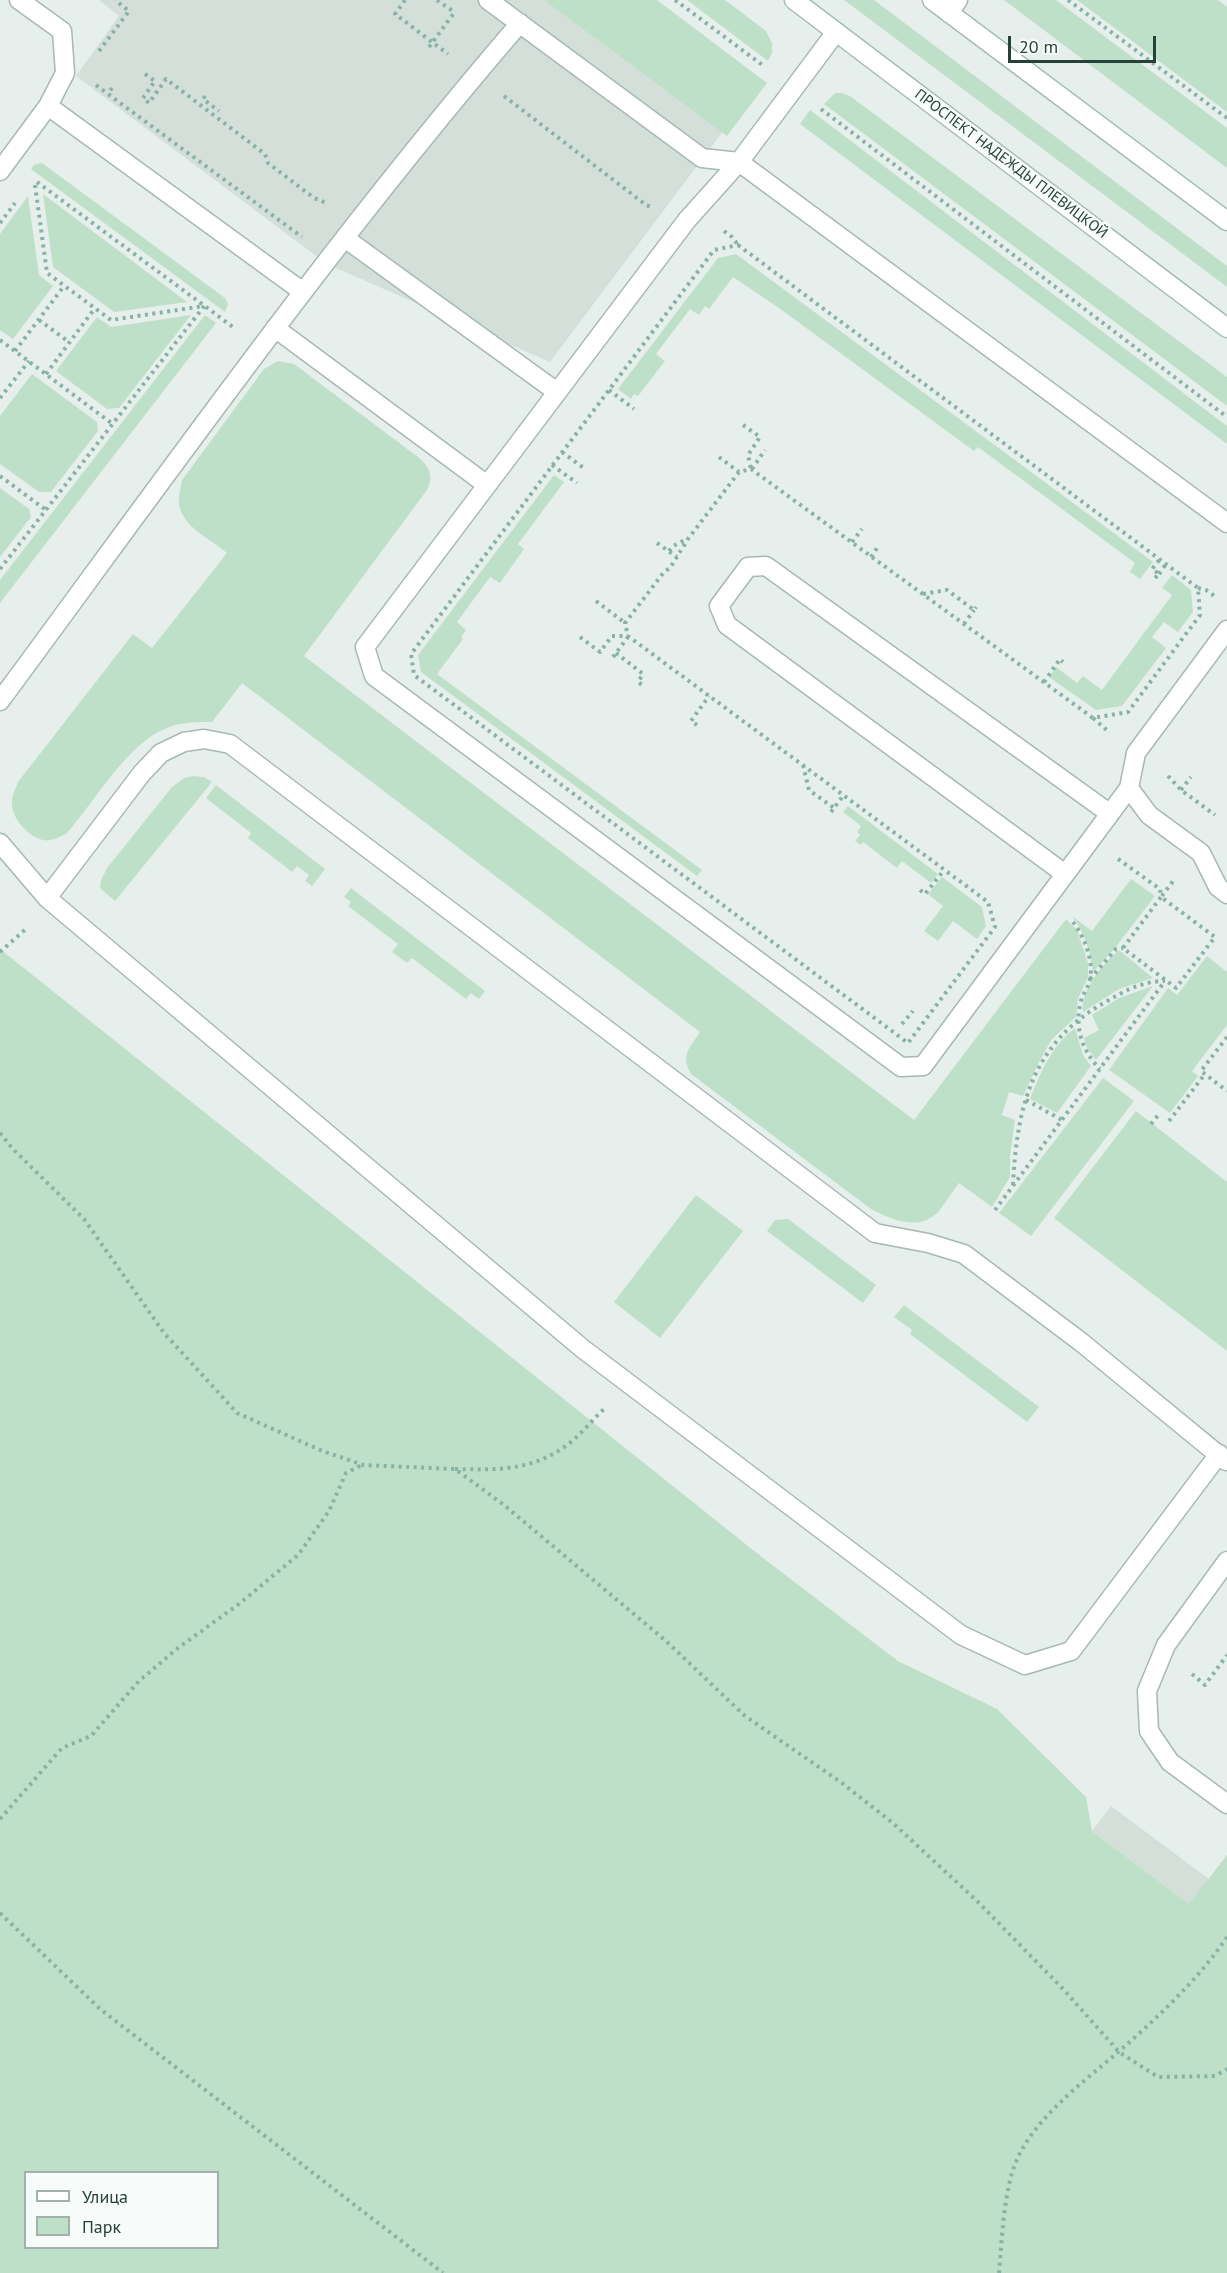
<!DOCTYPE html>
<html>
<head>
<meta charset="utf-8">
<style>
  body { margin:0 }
  #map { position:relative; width:1227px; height:2273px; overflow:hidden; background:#e6efeb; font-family:"PT Sans",sans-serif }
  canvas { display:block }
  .legend { position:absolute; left:24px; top:2171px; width:195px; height:78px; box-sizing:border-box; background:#f7fbf9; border:2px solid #a3b1ad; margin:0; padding:8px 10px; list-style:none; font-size:18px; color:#24423a }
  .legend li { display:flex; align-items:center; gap:12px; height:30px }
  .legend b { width:30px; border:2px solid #a3b1ad }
  .scale { position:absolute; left:1008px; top:36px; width:148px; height:27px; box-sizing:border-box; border:3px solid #24423a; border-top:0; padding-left:8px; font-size:18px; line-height:21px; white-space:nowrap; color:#24423a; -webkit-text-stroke:4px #f7fbf9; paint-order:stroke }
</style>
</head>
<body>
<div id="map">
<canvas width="1227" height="2273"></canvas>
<ul class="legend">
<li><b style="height:8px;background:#fff"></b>Улица</li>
<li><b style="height:16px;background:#bfe0c8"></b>Парк</li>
</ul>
<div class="scale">20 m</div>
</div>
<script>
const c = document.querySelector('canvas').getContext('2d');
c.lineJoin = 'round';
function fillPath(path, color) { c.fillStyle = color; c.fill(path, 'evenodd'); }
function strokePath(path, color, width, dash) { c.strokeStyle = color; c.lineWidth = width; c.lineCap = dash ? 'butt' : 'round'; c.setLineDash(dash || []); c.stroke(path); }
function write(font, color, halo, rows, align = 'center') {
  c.font = font + ' "PT Sans",sans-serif'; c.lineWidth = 5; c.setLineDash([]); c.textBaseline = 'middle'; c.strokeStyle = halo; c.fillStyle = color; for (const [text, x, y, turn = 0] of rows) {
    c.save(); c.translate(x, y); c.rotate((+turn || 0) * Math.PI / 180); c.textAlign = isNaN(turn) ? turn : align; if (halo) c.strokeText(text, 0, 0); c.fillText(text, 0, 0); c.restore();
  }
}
fillPath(new Path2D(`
  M 99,0 L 559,0 L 727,126 L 550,362 L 327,264 L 76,76 L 119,16 Z
  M 1111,1806 L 1209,1879 L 1190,1905 L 1092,1831 Z`), '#d4dfda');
fillPath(new Path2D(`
  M 544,0 L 657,0 L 767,83 L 727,136 Z
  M 687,0 L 725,0 L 766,31 L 772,43 L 772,53 L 768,61 Z
  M 844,0 L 874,0 L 1227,266 L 1227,287 Z
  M 1004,0 L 1056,0 L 1227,128 L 1227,168 Z
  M 1077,0 L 1218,0 L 1227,7 L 1227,112 Z
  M 835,93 L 842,93 L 850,96 L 1227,377 L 1227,406 L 824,104 Z
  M 810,110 L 1227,426 L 1227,444 L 800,124 Z
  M 42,163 L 225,298 L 228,304 L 225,312 L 31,169 L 34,165 Z
  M 43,194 L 187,302 L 114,312 L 53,267 Z
  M 28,196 L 39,275 L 53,286 L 13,339 L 0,330 L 0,234 Z
  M 736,254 L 1153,562 L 1140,579 L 1130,572 L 1135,563 L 978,447 L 974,451 L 779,308 L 733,277 L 709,309 L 705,306 L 699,315 L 690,309 L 656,354 L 665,361 L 638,396 L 634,394 L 631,399 L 618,389 L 718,258 Z
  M 191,315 L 119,408 L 107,409 L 56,371 L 97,317 L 111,327 Z
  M 205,315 L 216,323 L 0,603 L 0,580 Z
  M 278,361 L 294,364 L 418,457 C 430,467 434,476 427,490 L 304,656 L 914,1120 L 1066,919 L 1077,930 L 1088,963 L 1088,977 L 1078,999 L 1076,1017 L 1052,1039 L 1040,1060 L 1023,1096 L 1009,1092 L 1002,1115 L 1015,1120 L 1010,1156 L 1010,1177 L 992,1207 L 959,1183 C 952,1192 946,1202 939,1211 C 920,1232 892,1220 871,1209 L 691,1074 C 680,1054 690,1048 700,1032 L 242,683 L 212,722 C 197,722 181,722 167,728 C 127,743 95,802 66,834 C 59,837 51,842 43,840 C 29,837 13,820 12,805 C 11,797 15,790 18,782 L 133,634 L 152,648 L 227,553 C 211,539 182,527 179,504 C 178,497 181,488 182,480 L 264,369 Z
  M 32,374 L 97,422 L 98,431 L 51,492 L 39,492 L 0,464 L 0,416 Z
  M 554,475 L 564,482 L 518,544 L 524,549 L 500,583 L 490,577 L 457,622 L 466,630 L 461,637 L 463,639 L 437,674 L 702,870 L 697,876 L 421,672 L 418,655 Z
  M 0,488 L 29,509 L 31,517 L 0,557 Z
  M 1172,575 L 1191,590 L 1193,612 L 1178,632 L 1164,622 L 1152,637 L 1166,648 L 1122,706 L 1096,710 L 1049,677 L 1056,667 L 1077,683 L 1083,676 L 1102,690 L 1172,595 L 1162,588 Z
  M 193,776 L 204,777 L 212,782 L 115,901 L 100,888 L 101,880 L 107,868 L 172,787 L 184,778 Z
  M 216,785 L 325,869 L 312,886 L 305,881 L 309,875 L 297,866 L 292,872 L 248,838 L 251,833 L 206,798 Z
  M 848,806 L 938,874 L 931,883 L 902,861 L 897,868 L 863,842 L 861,845 L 855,841 L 860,835 L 857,832 L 861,826 L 843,812 Z
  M 942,877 L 982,907 L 986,926 L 977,939 L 953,921 L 938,941 L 924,931 L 943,906 L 928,894 Z
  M 1131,879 L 1155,896 L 1115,948 L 1093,972 C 1090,950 1085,933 1072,916 L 1092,931 Z
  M 351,888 L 485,991 L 479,999 L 471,993 L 466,999 L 412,958 L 407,963 L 392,952 L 398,944 L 348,906 L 351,902 L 344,897 Z
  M 0,949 L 763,1558 L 898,1661 L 997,1709 L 1086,1797 L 1092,1831 L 1189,1904 L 1227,1855 L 1227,2273 L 0,2273 ZM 218,2172 L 218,2248 L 26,2248 L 26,2172 Z
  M 1119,950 L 1153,978 L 1119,989 L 1083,1012 C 1080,990 1103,964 1119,950 Z
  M 1207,956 L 1227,972 L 1227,1025 L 1192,1071 L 1198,1076 L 1170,1113 L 1109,1070 L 1168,988 L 1177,995 Z
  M 1153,986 L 1096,1060 L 1087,1048 L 1084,1038 L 1099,1030 L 1092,1015 L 1119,998 Z
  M 1075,1028 L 1083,1055 L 1091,1066 L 1057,1113 L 1030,1099 C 1041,1072 1051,1046 1075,1028 Z
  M 1103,1078 L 1134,1101 L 1031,1236 L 999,1213 Z
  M 1136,1111 L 1227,1182 L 1227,1351 L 1054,1218 Z
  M 696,1195 L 743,1231 L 660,1338 L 614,1302 Z
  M 788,1219 L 876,1285 L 863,1303 L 767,1231 L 775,1220 Z
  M 904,1305 L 1039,1407 L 1027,1422 L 910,1334 L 912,1330 L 894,1317 Z`), '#bfe0c8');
const lane = new Path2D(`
  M 19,0 L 62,31 L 65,73 L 48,106 L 303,292
  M 488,0 L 702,158 L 739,162 L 1227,523
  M 949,13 L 958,0
  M 836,32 L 739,162 L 687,220 L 365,647 L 374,676 L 901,1067 L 923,1066 L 1129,788 L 1136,753 L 1227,630
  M 0,171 L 48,106
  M 346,239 L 557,392
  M 275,328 L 487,485
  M 0,701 C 169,472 334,239 520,23
  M 1129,788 L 1149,815 L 1201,853 L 1218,887 L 1227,894
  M 0,843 L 47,898 L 583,1349 L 961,1635 L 1025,1665 L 1071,1651 L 1219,1454
  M 1065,874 L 727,625 L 719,606 L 748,567 L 766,566 L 1109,813
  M 47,898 L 142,773 L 161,753 L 184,742 L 204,739 L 230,744 L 875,1233 L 928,1243 L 964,1254 L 1081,1342 L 1226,1461
  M 1227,1561 L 1166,1645 L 1147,1691 L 1149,1731 L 1170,1762 L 1227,1804`);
const secondary = new Path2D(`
  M 794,0 L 1227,328
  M 932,0 L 1227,221`);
strokePath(lane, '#a8b8b2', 21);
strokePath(secondary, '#a4bbb3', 21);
strokePath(new Path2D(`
  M 405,0 L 395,14 L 448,54
  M 437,0 L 454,12
  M 675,0 L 765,67
  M 1068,0 L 1227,118
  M 429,47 L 454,13
  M 99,51 L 129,11 L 115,0
  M 145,74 L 155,81 L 143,98 L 149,103 L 166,79 L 265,154 L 268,163 L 314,198 L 326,203
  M 96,85 L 108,94
  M 112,88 L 108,94 L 302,237
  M 205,96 L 203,99 L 219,111
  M 504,96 L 646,205 L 651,207
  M 821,109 L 1227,417
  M 37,182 L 233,327
  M 35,185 L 47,273 L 111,320 L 204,306
  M 0,223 L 15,203
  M 724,231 L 732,237 L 738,245
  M 738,245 L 1198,588 L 1200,615 L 1128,712 L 1093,718 L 751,469 L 739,472 L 688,539 L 670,568 L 664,572 L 625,623 L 628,636 L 988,902 L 995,927 L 908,1043 L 414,675 L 411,654 L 714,250 Z
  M 39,320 L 69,342
  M 0,340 L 114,425
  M 15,351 L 64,286
  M 46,374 L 95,308
  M 609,390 L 634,409
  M 0,398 L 29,361
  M 743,425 L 760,437 L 748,455 L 751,469
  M 562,452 L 585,469
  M 719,457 L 739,472
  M 552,465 L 577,483
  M 752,469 L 765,450
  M 0,476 L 46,510
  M 852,542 L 862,529
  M 657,543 L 677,557
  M 669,551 L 673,546 L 687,539
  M 871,557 L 877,548
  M 0,569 L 205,305
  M 1159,574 L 1166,564
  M 1155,578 L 1159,574 L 1152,569 L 1160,559
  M 1198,588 L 1206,590 L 1217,598
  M 923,594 L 947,590 L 974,610 L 976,607
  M 596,601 L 625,623
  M 964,624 L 974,610
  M 580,637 L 600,652 L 612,636 L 628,636
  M 616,653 L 643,674 L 638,682 L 642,685
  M 613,657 L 628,637
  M 1044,682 L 1060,659 L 1063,662
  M 1093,718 L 1109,732
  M 697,725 L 691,721 L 709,696
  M 803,765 L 809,790 L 834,808
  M 1168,776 L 1181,790 L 1215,815
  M 1181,790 L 1191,777
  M 831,812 L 843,796
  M 1118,859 L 1160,889 L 1161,897 L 1123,948 L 1176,988 L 1215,937 L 1161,897 L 1174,880
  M 920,890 L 925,894 L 944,870
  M 1073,922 C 1084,936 1094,961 1090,979 C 1089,987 1083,993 1081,1001 C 1074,1027 1082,1051 1100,1069
  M 0,952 L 27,928
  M 1090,979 L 1116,949 L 1123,948
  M 902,1024 L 913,1011
  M 1227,1037 L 1201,1071 L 1227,1091
  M 1026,1100 L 1062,1120
  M 1169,1121 L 1205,1074
  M 1151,1124 L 1159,1114
  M 0,1133 L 12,1148 L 84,1219 L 164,1333 L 237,1413 L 320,1450 L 363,1465 L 455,1469 L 504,1505 L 666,1641 L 745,1716 L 842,1783 L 894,1824 L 977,1901 L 1064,1990 L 1119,2052 L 1158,2077 L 1215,2076 L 1227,2069
  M 1013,1185 C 1017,1104 1033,1041 1109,1000 C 1126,990 1144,981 1165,981
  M 995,1210 L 1165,981
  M 455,1469 C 497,1470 532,1471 567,1445 C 581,1435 592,1420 604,1409
  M 1192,1674 L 1205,1685 L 1227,1655
  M 0,1819 L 62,1748 L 91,1736 L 139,1681 L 178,1648 L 239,1604 L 298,1555 L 329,1511 L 346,1473 L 362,1465
  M 0,1913 L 100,2009 L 443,2273
  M 999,2273 C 1002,2240 1003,2205 1012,2173 C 1026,2124 1080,2085 1117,2053 C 1155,2020 1199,1979 1227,1937`), '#86b3a5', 4, [3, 4.5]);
strokePath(lane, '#fff', 18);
strokePath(secondary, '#fff', 18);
write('15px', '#24423a', '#f7fbf9', [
  ["ПРОСПЕКТ НАДЕЖДЫ ПЛЕВИЦКОЙ",1011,164,37]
]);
</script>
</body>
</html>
